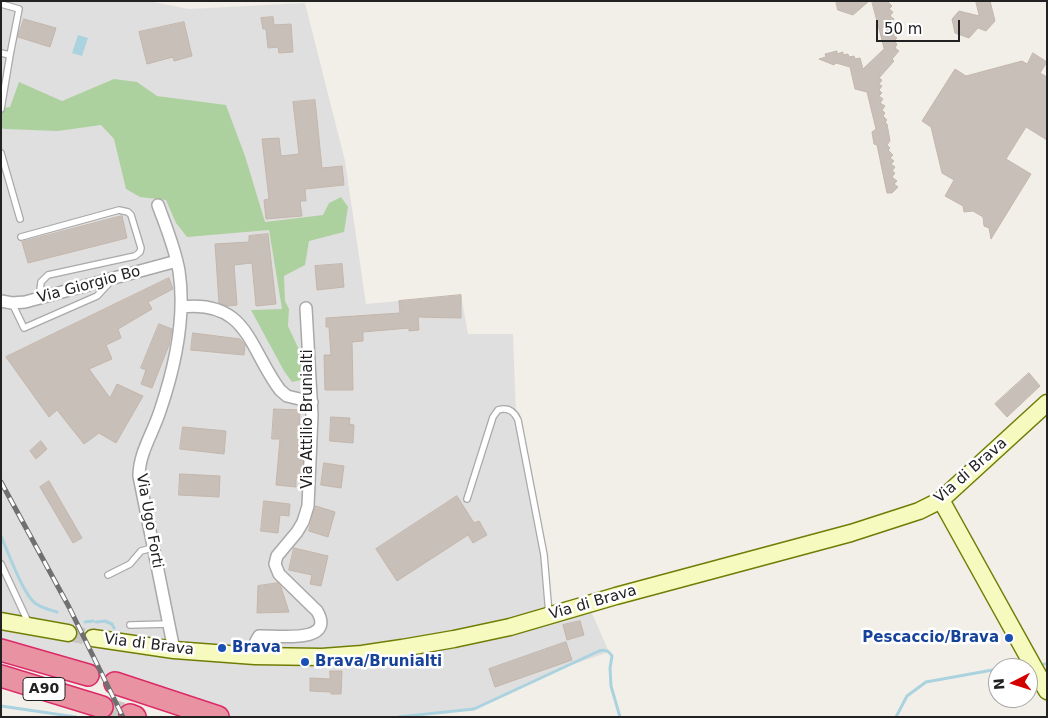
<!DOCTYPE html>
<html>
<head>
<meta charset="utf-8">
<style>
  body { margin:0 }
  #map { position:relative; width:1048px; height:718px; overflow:hidden; background:#f2efe9; font-family:"DejaVu Sans",sans-serif }
  canvas { display:block }
  .frame { position:absolute; inset:0; border:2px solid #222; pointer-events:none }
  .north { position:absolute; left:988px; top:658px; width:50px; height:50px; box-sizing:border-box; background:#fff; border:1px solid #a7a7a7; border-radius:50%; rotate:265deg; font-size:14px; font-weight:700; line-height:20px; text-align:center; color:#222 }
  .north::after { content:''; display:block; margin:auto; width:18px; height:22px; background:#d40000; clip-path:polygon(50% 0,100% 100%,50% 72%,0 100%) }
  .scale { position:absolute; left:876px; top:20px; width:84px; height:22px; box-sizing:border-box; border:2px solid #222; border-top:0; padding-left:6px; font-size:15px; line-height:18px; white-space:nowrap; color:#222; -webkit-text-stroke:4px #fff; paint-order:stroke }
</style>
</head>
<body>
<div id="map">
<canvas width="1048" height="718"></canvas>
<div class="frame"></div>
<div class="north">N</div>
<div class="scale">50 m</div>
</div>
<script>
const c = document.querySelector('canvas').getContext('2d');
c.lineJoin = 'round';
function fillPath(path, color) { c.fillStyle = color; c.fill(path, 'evenodd'); }
function strokePath(path, color, width, dash) { c.strokeStyle = color; c.lineWidth = width; c.lineCap = dash ? 'butt' : 'round'; c.setLineDash(dash || []); c.stroke(path); }
function write(font, color, halo, rows, align = 'center') {
  c.font = font + ' "DejaVu Sans",sans-serif'; c.lineWidth = 5; c.setLineDash([]); c.textBaseline = 'middle'; c.strokeStyle = halo; c.fillStyle = color; for (const [text, x, y, turn = 0] of rows) {
    c.save(); c.translate(x, y); c.rotate((+turn || 0) * Math.PI / 180); c.textAlign = isNaN(turn) ? turn : align; if (halo) c.strokeText(text, 0, 0); c.fillText(text, 0, 0); c.restore();
  }
}
fillPath(new Path2D(`
  M 1,1 L 148,1 L 189,9 L 305,3 L 345,161 L 366,304 L 461,295 L 468,334 L 513,334 L 516,416 L 544,555 L 549,615 L 588,604 L 609,652 L 568,666 L 474,709 L 398,717 L 229,717 L 1,650 Z`), '#e0dfdf');
fillPath(new Path2D(`
  M 114,79 L 137,82 L 157,96 L 226,105 L 245,156 L 265,222 L 323,215 L 329,203 L 341,197 L 348,207 L 344,232 L 309,241 L 305,265 L 284,276 L 285,301 L 289,309 L 288,326 L 302,356 L 301,380 L 292,382 L 284,371 L 251,310 L 282,309 L 269,230 L 187,237 L 176,223 L 166,200 L 140,197 L 126,189 L 114,139 L 101,125 L 58,131 L 5,129 L 1,128 L 1,108 L 10,107 L 19,82 L 62,101 Z`), '#add19e');
fillPath(new Path2D(`
  M 78,35 L 88,38 L 82,56 L 72,53 Z`), '#aad3df');
strokePath(new Path2D(`
  M 1,536 C 8,552 23,594 35,603 C 41,608 51,610 57,612
  M 85,622 L 93,621
  M 96,622 L 105,621 L 112,624 L 114,628
  M 1044,664 L 1047,664
  M 1001,668 L 1020,666
  M 1,706 L 76,717
  M 398,717 L 474,709 L 599,651 C 605,649 609,651 612,656 L 610,668 L 611,686 L 620,717
  M 896,717 L 907,696 L 926,682 L 998,669`), '#aad3df', 3);
const building = new Path2D(`
  M 836,1 L 869,1 L 853,15 L 838,10 Z
  M 872,1 L 887,1 L 892,6 L 889,9 L 893,12 L 890,16 L 894,19 L 892,22 L 896,25 L 893,29 L 897,32 L 893,35 L 897,38 L 894,41 L 897,44 L 895,48 L 899,51 L 892,59 L 894,61 L 879,78 L 882,80 L 879,84 L 882,86 L 879,90 L 882,93 L 879,96 L 883,99 L 880,103 L 885,106 L 882,110 L 885,113 L 883,116 L 887,120 L 885,122 L 887,124 L 890,141 L 887,145 L 890,148 L 888,150 L 893,155 L 890,158 L 894,161 L 891,164 L 895,167 L 892,171 L 895,173 L 892,177 L 897,181 L 894,184 L 898,187 L 892,193 L 887,193 L 877,145 L 874,144 L 872,132 L 876,129 L 867,92 L 855,89 L 850,67 L 836,63 L 834,65 L 819,59 L 826,57 L 825,54 L 837,51 L 837,54 L 843,52 L 843,55 L 848,54 L 849,57 L 854,56 L 855,59 L 860,58 L 863,69 L 884,49 Z
  M 976,1 L 990,1 L 995,21 L 986,31 L 978,28 L 969,38 L 955,33 L 952,19 L 959,11 L 979,16 Z
  M 273,17 L 274,25 L 291,24 L 293,52 L 279,53 L 278,47 L 268,48 L 266,29 L 263,29 L 261,18 Z
  M 24,19 L 56,28 L 50,47 L 18,37 Z
  M 184,22 L 192,56 L 174,61 L 173,57 L 147,64 L 139,32 Z
  M 1033,53 L 1047,62 L 1040,73 L 1047,77 L 1047,140 L 1026,127 L 1006,159 L 1031,174 L 991,239 L 989,228 L 984,226 L 983,217 L 973,211 L 964,212 L 963,206 L 945,196 L 954,180 L 942,173 L 931,127 L 922,121 L 955,69 L 966,76 L 1022,61 L 1027,64 Z
  M 315,100 L 322,168 L 342,166 L 344,185 L 305,189 L 306,201 L 300,201 L 302,216 L 266,219 L 264,200 L 269,199 L 262,139 L 279,138 L 281,156 L 299,154 L 293,102 Z
  M 122,216 L 127,238 L 28,263 L 22,242 Z
  M 268,234 L 276,304 L 256,306 L 252,263 L 234,265 L 237,305 L 227,306 L 219,303 L 215,244 L 249,242 L 249,236 Z
  M 342,264 L 344,287 L 317,290 L 315,266 Z
  M 169,278 L 173,289 L 148,302 L 152,309 L 118,329 L 121,338 L 106,345 L 112,359 L 89,369 L 110,398 L 117,384 L 143,396 L 116,443 L 99,433 L 84,444 L 57,410 L 49,417 L 6,357 Z
  M 461,295 L 461,318 L 418,317 L 419,330 L 409,331 L 409,328 L 363,332 L 363,341 L 352,342 L 353,390 L 325,390 L 324,355 L 331,355 L 329,327 L 326,327 L 326,318 L 400,313 L 399,301 Z
  M 159,324 L 172,329 L 169,345 L 152,388 L 141,384 L 146,370 L 141,368 Z
  M 193,333 L 240,339 L 245,345 L 244,355 L 191,350 Z
  M 1029,373 L 1040,386 L 1007,417 L 995,404 Z
  M 274,409 L 300,410 L 298,455 L 303,455 L 300,479 L 296,478 L 296,487 L 276,485 L 280,439 L 272,439 Z
  M 331,417 L 350,418 L 349,424 L 354,425 L 353,443 L 330,441 Z
  M 183,427 L 226,431 L 224,454 L 180,449 Z
  M 41,441 L 47,449 L 36,459 L 30,451 Z
  M 324,463 L 344,466 L 341,488 L 321,485 Z
  M 180,474 L 220,476 L 219,497 L 179,495 Z
  M 49,481 L 82,538 L 73,543 L 40,487 Z
  M 457,496 L 474,523 L 479,521 L 487,535 L 473,543 L 468,535 L 397,581 L 376,549 Z
  M 264,501 L 290,504 L 289,516 L 280,515 L 278,533 L 261,531 Z
  M 316,506 L 335,512 L 328,537 L 309,531 Z
  M 294,548 L 328,556 L 321,586 L 310,584 L 312,575 L 289,570 Z
  M 278,583 L 281,587 L 289,612 L 257,613 L 258,586 Z
  M 580,621 L 584,635 L 567,640 L 563,625 Z
  M 566,642 L 572,660 L 495,687 L 489,669 Z
  M 330,671 L 342,671 L 341,694 L 331,694 L 331,692 L 310,691 L 310,678 L 330,679 Z`);
fillPath(building, '#c7bfb8');
strokePath(building, '#c4b6ab', 1);
strokePath(new Path2D(`
  M 68,633 L 93,638`), '#c8c6c1', 16, [16, 8]);
strokePath(new Path2D(`
  M 102,707 L 130,715`), '#c8c6c1', 21, [21, 11]);
const lane = new Path2D(`
  M 1,4 L 19,9 L 10,55
  M 1,53 L 10,55 L 1,109
  M 1,153 L 20,219
  M 21,237 L 119,210 L 128,212 L 131,215 L 141,248 L 140,252 L 135,256 L 48,275 L 41,282 L 39,299
  M 12,303 L 24,328 L 97,296 L 111,281
  M 467,499 L 493,417 L 498,410 C 508,407 514,411 518,420 L 544,555 L 549,614
  M 1,564 L 29,624
  M 108,575 L 130,564 L 141,551 L 152,548
  M 130,625 L 169,624`);
const street = new Path2D(`
  M 158,205 C 166,227 175,248 179,271 C 186,317 175,367 160,411 C 153,433 139,453 139,476 L 174,650
  M 1,301 L 12,303 L 25,302 L 177,261
  M 181,307 C 248,299 249,349 280,390 L 287,396 L 312,402
  M 255,656 L 256,641 L 259,636 C 274,635 337,645 317,611 L 279,574 L 275,564 L 277,556 L 297,532 L 303,522 L 308,506 L 312,415 L 306,308`);
const secondary = new Path2D(`
  M 941,500 L 1047,691
  M 1,621 L 68,633
  M 93,638 L 174,650 L 255,656 L 322,657 L 362,654 L 402,648 L 454,639 L 510,627 L 616,596 L 851,533 L 919,511 L 941,500 L 1047,403`);
const highway = new Path2D(`
  M 1,650 L 88,675
  M 1,676 L 102,707
  M 115,683 L 218,717
  M 130,715 L 135,717`);
strokePath(lane, '#a9a9a9', 8);
strokePath(street, '#a9a9a9', 14);
strokePath(secondary, '#707d05', 19);
strokePath(highway, '#dc2a67', 24);
strokePath(lane, '#fff', 5.5);
strokePath(street, '#fff', 11);
strokePath(secondary, '#f7fabf', 16);
strokePath(highway, '#e892a2', 21);
const rail = new Path2D(`
  M 1,482 L 69,607 L 123,717`);
strokePath(rail, '#707070', 5);
strokePath(rail, '#fff', 3, [9]);
for (const [x, y, r, color] of [
  [1009,638,5,"#1a4fb4"],
  [222,648,5,"#1a4fb4"],
  [305,662,5,"#1a4fb4"]
]) { const dot = new Path2D(); dot.arc(x, y, r, 0, 2 * Math.PI); c.fillStyle = color; c.fill(dot); strokePath(dot, '#fff', 2); }
for (const [x, y, w] of [
  [44,689,42]
]) { const box = new Path2D(); box.roundRect(x - w / 2, y - 11.5, w, 23, 4); c.fillStyle = '#fff'; c.fill(box); strokePath(box, '#222', 1); }
write('bold 14px', '#222', null, [
  ["A90",44,689]
]);
write('15px', '#222', '#fff', [
  ["Via Giorgio Bo",89,285,-15],
  ["Via Attilio Brunialti",308,419,-90],
  ["Via di Brava",971,471,-41],
  ["Via Ugo Forti",149,521,80],
  ["Via di Brava",593,603,-16],
  ["Via di Brava",149,645,7]
]);
write('bold 15px', '#164399', '#fff', [
  ["Pescaccio/Brava",999,638,"right"],
  ["Brava",232,648],
  ["Brava/Brunialti",315,662]
], 'left');
</script>
</body>
</html>
